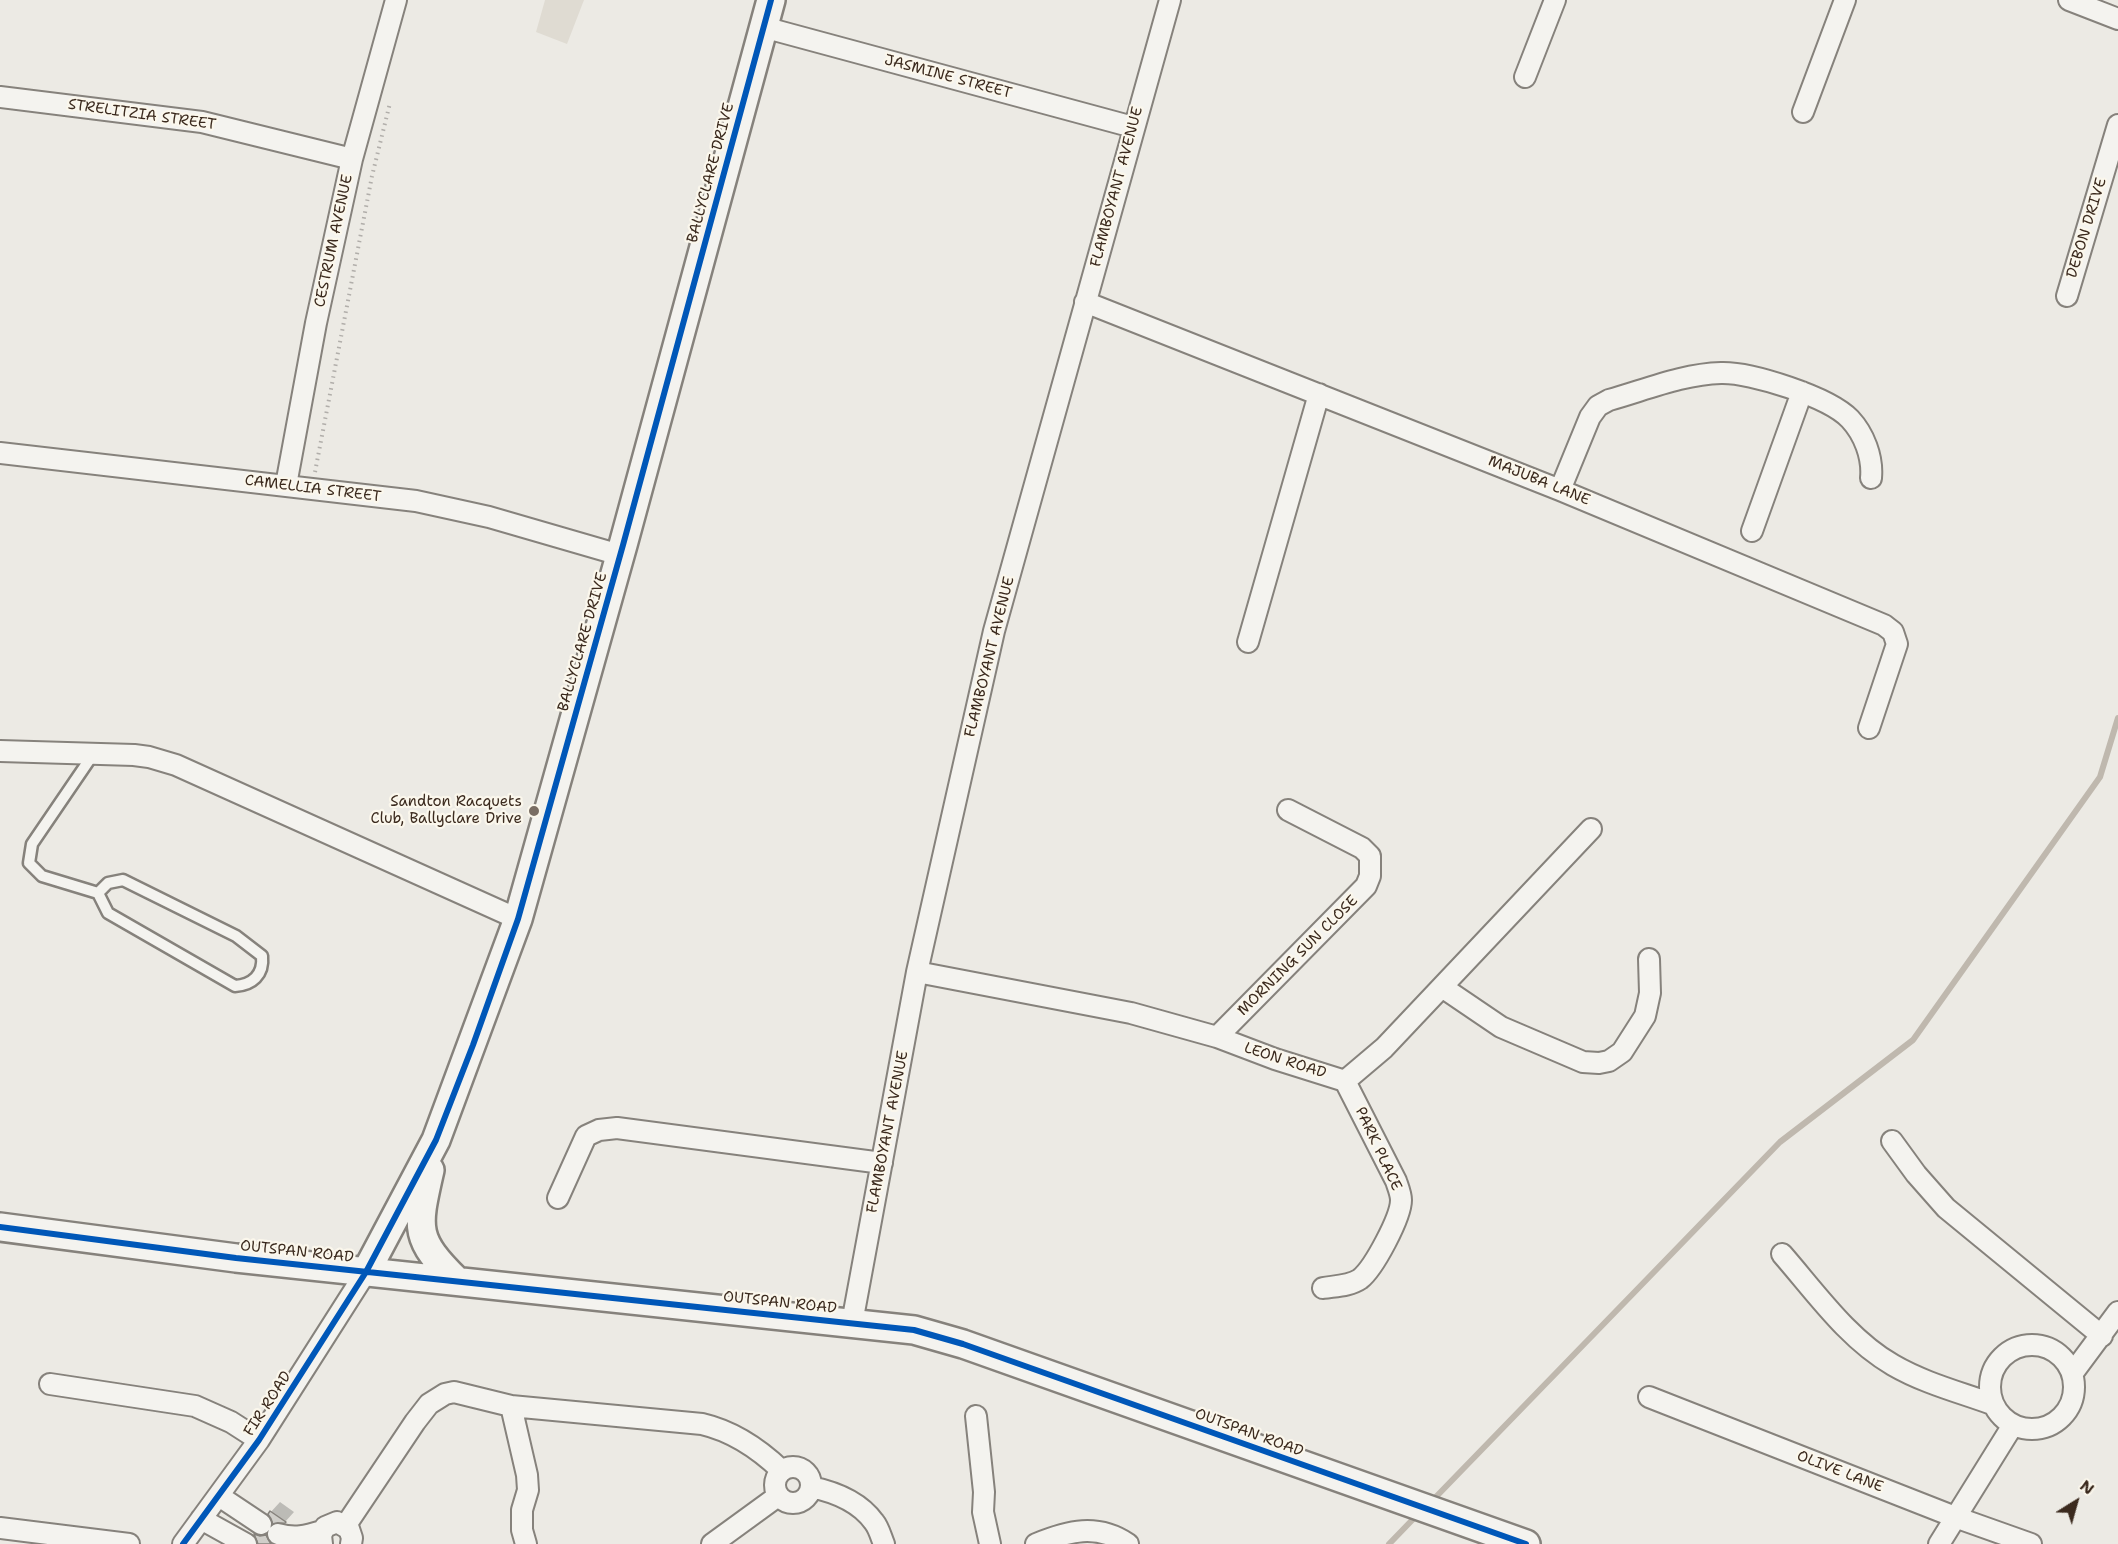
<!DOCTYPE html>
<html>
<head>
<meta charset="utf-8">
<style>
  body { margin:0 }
  #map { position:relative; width:2118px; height:1544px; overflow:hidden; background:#eceae4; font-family:"Shantell Sans",sans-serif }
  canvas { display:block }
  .north { position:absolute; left:2046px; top:1472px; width:60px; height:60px; -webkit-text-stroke:4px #fbf7ec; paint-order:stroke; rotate:37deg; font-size:16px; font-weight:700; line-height:24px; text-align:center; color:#3b2a1e }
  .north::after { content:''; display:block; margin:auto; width:21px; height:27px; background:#3b2a1e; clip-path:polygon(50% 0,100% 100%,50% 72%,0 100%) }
</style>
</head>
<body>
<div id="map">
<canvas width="2118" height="1544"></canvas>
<div class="north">N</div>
</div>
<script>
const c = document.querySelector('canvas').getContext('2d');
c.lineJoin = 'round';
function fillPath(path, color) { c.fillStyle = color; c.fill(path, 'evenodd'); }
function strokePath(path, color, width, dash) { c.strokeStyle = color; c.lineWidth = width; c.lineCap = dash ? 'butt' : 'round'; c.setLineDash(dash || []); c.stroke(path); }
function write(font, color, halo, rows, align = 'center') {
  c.font = font + ' "Shantell Sans",sans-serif'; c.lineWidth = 4.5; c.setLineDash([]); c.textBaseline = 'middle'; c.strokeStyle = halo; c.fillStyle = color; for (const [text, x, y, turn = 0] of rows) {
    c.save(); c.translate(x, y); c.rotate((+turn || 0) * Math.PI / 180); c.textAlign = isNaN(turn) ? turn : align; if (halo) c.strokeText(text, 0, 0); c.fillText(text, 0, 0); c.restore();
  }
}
fillPath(new Path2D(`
  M 545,0 L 584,0 L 567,44 L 536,32 Z`), '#dfdbd2');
fillPath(new Path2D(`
  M 280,1502 L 294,1512 L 285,1522 L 269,1514 Z
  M 264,1526 L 276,1526 L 280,1533 L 273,1544 L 259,1544 L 255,1535 Z`), '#0003');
strokePath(new Path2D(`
  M 1430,1503 L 1780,1142 L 1913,1040 L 2100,777 L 2118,718
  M 1389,1544 L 1418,1514`), '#bfb8ae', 6);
const building = new Path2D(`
  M 270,1511 L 286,1522 L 285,1523 L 273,1524 L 268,1514 Z
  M 254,1534 L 260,1536 L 266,1535 L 271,1544 L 258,1544 Z`);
fillPath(building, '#d0cec9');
strokePath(building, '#86827c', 1.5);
const lane = new Path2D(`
  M 94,753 L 32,844 L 29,863 L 42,876 L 98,893 L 108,913 L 235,986 C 252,985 264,975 262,956 L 236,936 L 123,880 L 108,883 L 98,893`);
const street = new Path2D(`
  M 2069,0 L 2118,19
  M 763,27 L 1133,127
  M 1525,77 L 1555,0
  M 0,97 L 202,122 L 352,159
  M 1803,112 L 1845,0
  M 2067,296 L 2118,125
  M 1085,302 L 1560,490 L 1884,625 L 1893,632 L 1897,644 L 1869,728
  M 0,453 L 416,501 L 489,517 L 620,555
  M 286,485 L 316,323 L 352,159 L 396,0
  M 1560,490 L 1590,417 L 1598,406 L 1609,400 C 1645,390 1683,374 1721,373 C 1751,372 1829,397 1850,419 C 1864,434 1873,457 1871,478
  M 1752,531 L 1802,392
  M 1248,642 L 1319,394
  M 0,751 L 134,755 L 149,757 L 176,765 L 518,919
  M 917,972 L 1131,1013 L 1217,1037 L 1275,1059 L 1345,1081 L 1384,1048 L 1591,829
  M 1442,987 L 1501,1027 L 1583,1062 L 1599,1063 L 1609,1061 L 1622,1052 L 1645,1016 L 1650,993 L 1649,959
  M 1217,1037 L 1366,886 L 1370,876 L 1370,856 L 1362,848 L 1288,810
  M 1892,1141 L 1916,1174 L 1946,1208 L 2102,1336
  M 558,1198 L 586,1136 L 599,1130 L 617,1128 L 882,1163
  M 1782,1254 C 1816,1293 1848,1339 1893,1365 C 1924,1383 1959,1392 1992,1404
  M 1323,1288 C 1335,1286 1350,1286 1360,1279 C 1374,1268 1401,1217 1401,1200 C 1401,1194 1398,1187 1396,1181 L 1345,1081
  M 852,1323 L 917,972 L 994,631 L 1170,0
  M1990 1387a42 42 0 1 1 84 0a42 42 0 1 1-84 0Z
  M 2072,1374 L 2118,1312
  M 50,1384 L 195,1406 L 231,1422 L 259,1440
  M 1649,1397 L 1955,1517 L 2031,1544
  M 511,1406 L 527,1475 L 528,1490 L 522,1510 L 522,1530 L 526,1544
  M 976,1416 L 984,1492 L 983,1512 L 990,1544
  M775 1485a18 18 0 1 1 36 0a18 18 0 1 1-36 0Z
  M 811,1487 C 835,1492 859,1501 874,1522 C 879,1528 881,1537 884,1544
  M 219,1496 L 261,1524
  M 201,1519 L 246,1544
  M 346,1525 L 415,1422 L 429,1404 L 445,1394 L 454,1392 L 511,1406 L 702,1424 C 732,1431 759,1449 781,1470
  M 0,1528 L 129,1544
  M 278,1534 C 295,1539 306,1536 322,1531
  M 183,1544 L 259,1440 L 366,1272
  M 322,1544 L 321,1535 L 325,1527 L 337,1522 L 349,1529 L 352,1538 L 351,1544
  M 712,1544 L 778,1496
  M 1036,1544 C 1068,1531 1097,1523 1128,1544
  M 1939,1544 L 2013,1425`);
const secondary = new Path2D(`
  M 430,1170 C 417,1228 413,1238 457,1281
  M 0,1227 L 236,1258 L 914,1330 L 963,1344 L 1526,1544
  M 366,1272 L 436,1140 L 518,919 L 623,545 L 771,0`);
strokePath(lane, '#86827c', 15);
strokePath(street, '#86827c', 24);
strokePath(secondary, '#86827c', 32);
strokePath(new Path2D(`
  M 315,472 L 372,176 L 390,103`), '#b1aeaa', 4, [1.5, 4.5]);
strokePath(lane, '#f4f3ef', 10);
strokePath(street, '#f4f3ef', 20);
strokePath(secondary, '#f4f3ef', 27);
strokePath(new Path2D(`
  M 0,1227 L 236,1258 L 914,1330 L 963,1344 L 1526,1544
  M 183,1544 L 259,1440 L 366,1272 L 436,1140 L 473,1045 L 518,919 L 623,545 L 771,0`), '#0057b8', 6);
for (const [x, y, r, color] of [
  [534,811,6,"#796d63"]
]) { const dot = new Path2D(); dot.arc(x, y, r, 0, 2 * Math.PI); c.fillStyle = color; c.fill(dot); strokePath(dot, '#fbf7ec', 2); }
write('15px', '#3b2a1e', '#fbf7ec', [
  ["JASMINE STREET",948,77,15],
  ["STRELITZIA STREET",142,115,8],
  ["BALLYCLARE DRIVE",711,173,-75],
  ["FLAMBOYANT AVENUE",1117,187,-75],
  ["DEBON DRIVE",2087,228,-73],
  ["CESTRUM AVENUE",334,241,-78],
  ["MAJUBA LANE",1539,481,22],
  ["CAMELLIA STREET",313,489,7],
  ["BALLYCLARE DRIVE",583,642,-74],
  ["FLAMBOYANT AVENUE",990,657,-76],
  ["MORNING SUN CLOSE",1298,956,-45],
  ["LEON ROAD",1285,1061,18],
  ["FLAMBOYANT AVENUE",888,1132,-79],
  ["PARK PLACE",1378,1149,65],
  ["OUTSPAN ROAD",297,1252,6],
  ["OUTSPAN ROAD",780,1303,6],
  ["FIR ROAD",268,1404,-57],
  ["OUTSPAN ROAD",1249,1433,20],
  ["OLIVE LANE",1840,1472,21]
]);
write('15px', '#3b2a1e', '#fbf7ec', [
  ["Sandton Racquets",522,802],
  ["Club, Ballyclare Drive",522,819]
], 'right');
</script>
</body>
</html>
